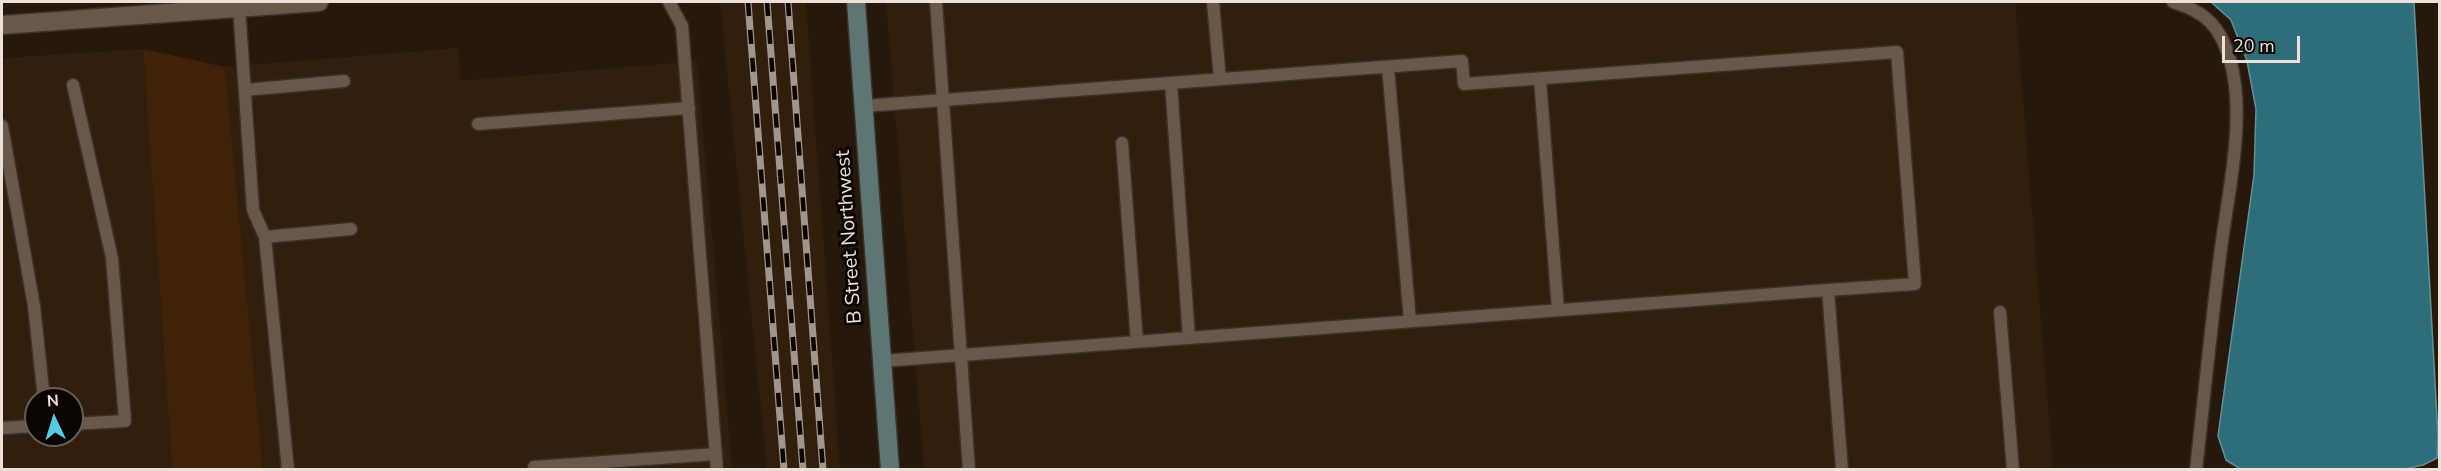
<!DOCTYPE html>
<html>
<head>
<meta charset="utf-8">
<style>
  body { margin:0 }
  #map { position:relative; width:2441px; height:471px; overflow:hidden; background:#27180c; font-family:"Nunito Sans",sans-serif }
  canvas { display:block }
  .frame { position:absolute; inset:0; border:3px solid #ece1d9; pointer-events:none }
  .north { position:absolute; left:24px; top:387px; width:60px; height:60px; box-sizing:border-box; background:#0b0502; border:2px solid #655d58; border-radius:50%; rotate:356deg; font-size:16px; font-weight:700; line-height:24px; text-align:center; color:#ece1d9 }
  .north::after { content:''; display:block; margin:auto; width:21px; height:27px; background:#55cae0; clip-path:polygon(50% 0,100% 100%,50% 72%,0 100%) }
  .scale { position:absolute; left:2222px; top:36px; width:78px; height:27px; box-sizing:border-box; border:3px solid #ece1d9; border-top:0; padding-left:8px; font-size:18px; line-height:21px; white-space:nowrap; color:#ece1d9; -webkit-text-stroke:4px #0b0502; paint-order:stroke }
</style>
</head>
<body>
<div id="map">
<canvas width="2441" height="471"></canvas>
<div class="frame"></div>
<div class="north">N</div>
<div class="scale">20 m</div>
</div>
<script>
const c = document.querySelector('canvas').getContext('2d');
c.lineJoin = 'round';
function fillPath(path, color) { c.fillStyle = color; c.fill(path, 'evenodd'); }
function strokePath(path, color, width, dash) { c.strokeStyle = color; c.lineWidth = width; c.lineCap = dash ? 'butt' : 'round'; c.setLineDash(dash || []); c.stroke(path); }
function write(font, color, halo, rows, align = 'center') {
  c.font = font + ' "Nunito Sans",sans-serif'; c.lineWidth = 6; c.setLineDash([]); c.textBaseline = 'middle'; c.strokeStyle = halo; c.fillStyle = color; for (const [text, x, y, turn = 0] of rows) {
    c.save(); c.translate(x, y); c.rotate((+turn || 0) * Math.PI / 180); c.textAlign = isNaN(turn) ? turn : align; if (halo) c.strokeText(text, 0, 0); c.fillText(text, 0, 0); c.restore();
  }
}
fillPath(new Path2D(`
  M 720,2 L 806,2 L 840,469 L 767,469 Z
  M 886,2 L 2015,2 L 2053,469 L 924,469 Z
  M 458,48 L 461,81 L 697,61 L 732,469 L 263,469 L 225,67 Z
  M 143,49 L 172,469 L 2,470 L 2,58 ZM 36,399 L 72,399 L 72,435 L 36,435 Z`), '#321e0d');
fillPath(new Path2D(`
  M 143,49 L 225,67 L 263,469 L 172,469 Z`), '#3f2207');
const water = new Path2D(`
  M 2211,2 L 2414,2 L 2438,436 L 2437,458 L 2423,465 L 2400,470 L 2242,470 L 2226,460 L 2218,436 L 2254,175 L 2256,109 L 2247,61 L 2231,20 Z`);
fillPath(water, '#2e6e7a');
strokePath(water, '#679096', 1.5);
const lane = new Path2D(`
  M 669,2 L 682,26 L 717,470
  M 936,2 L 969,470
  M 1213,2 L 1220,79
  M 2173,2 C 2206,12 2220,26 2230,60 C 2247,117 2227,197 2220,256 C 2211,327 2204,398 2196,470
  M 239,7 L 253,210 L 265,237 L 288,470
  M 1388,67 L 1410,321
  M 1540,79 L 1558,310
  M 1171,83 L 1189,338
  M 245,90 L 344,81
  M 864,106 L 1462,61 L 1464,84 L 1897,52 L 1915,284 L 1828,290
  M 478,124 L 689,108
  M 2,126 L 34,306 L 44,399
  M 1122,143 L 1137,342
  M 265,237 L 351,229
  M 2000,312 L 2013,470
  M 882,361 L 1828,290 L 1842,470
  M 72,424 L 125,421 L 112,258 L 73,85
  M 2,428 L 36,426
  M 534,467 L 716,454`);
const street = new Path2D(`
  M 2,25 L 319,2`);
const secondary = new Path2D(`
  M 856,2 L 890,470`);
strokePath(lane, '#3b302b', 15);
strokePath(street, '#3b302b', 21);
strokePath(secondary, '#3b302b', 21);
strokePath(lane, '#695749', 12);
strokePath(street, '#695749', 18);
strokePath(secondary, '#5e7673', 18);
const rail = new Path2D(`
  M 748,2 L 784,470
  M 767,2 L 803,470
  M 788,2 L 823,470`);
strokePath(rail, '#a2958c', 7);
strokePath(rail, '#0b0502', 4.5, [14]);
write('20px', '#ece1d9', '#0b0502', [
  ["B Street Northwest",850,237,-94]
]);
</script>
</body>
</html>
